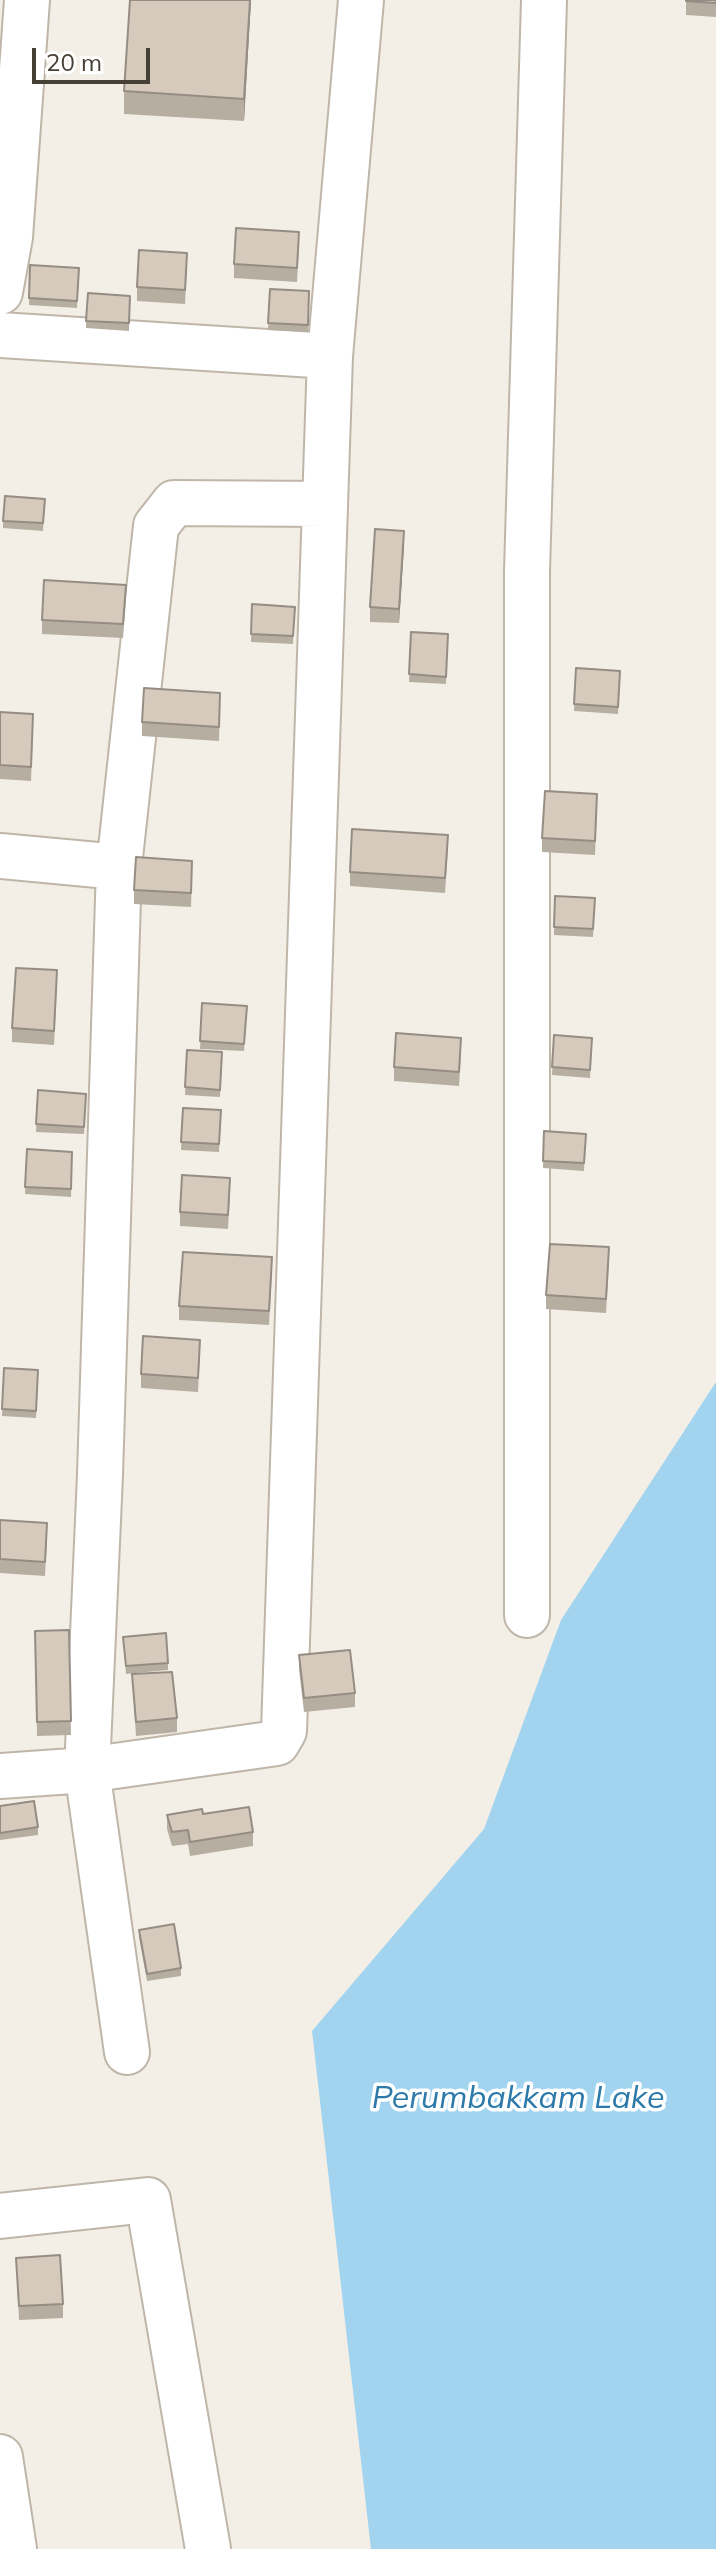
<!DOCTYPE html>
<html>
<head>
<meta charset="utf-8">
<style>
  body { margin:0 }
  #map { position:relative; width:716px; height:2549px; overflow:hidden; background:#f3efe6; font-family:Mulish,sans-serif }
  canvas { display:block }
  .scale { position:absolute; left:32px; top:48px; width:118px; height:36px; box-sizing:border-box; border:4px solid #463f35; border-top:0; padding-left:10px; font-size:24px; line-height:28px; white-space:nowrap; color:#463f35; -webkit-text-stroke:6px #fff; paint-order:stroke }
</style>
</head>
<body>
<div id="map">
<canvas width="716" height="2549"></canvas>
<div class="scale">20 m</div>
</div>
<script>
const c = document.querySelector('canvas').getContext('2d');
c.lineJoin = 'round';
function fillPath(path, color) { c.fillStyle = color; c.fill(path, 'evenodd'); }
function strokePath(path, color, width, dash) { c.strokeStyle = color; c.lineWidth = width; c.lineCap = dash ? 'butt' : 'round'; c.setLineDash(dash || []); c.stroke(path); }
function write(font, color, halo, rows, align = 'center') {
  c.font = font + ' Mulish,sans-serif'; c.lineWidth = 7; c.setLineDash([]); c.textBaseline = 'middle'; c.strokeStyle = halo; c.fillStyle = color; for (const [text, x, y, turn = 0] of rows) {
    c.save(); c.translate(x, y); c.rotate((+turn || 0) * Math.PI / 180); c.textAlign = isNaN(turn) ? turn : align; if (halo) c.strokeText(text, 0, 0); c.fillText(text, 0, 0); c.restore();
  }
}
fillPath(new Path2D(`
  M 716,1382 L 716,2549 L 371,2549 L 312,2031 L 484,1829 L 561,1620 Z`), '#a2d4f0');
const minor = new Path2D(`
  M 0,212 L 10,237 L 0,292
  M 10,237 L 27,0
  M 0,335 L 330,356
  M 0,856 L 119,867
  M 527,1615 L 527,571 L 544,0
  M 0,1776 L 87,1770 L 277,1743 L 284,1731 L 330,356 L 361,0
  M 127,2052 L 87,1770 L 100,1475 L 119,867 L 156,526 L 174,503 L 325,504
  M 0,2216 L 148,2200 L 208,2549
  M 0,2457 L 14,2549`);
strokePath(minor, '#bfb6a9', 48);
strokePath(minor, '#fff', 44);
fillPath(new Path2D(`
  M 251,0 L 244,121 L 124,114 L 124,91 Z
  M 686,0 L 716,0 L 716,17 L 686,15 Z
  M 299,246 L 297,282 L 234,278 L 234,264 Z
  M 30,265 L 79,275 L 77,308 L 29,305 Z
  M 187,267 L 185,304 L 137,301 L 137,287 Z
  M 270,289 L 309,291 L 308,332 L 268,330 Z
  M 130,296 L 129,331 L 86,328 L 86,321 Z
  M 45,499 L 43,531 L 3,528 L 3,521 Z
  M 404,545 L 399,623 L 370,622 L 370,607 Z
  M 126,599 L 123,638 L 42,634 L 42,620 Z
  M 252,604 L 295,607 L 293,644 L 251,642 Z
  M 411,632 L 448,634 L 446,684 L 409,682 Z
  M 576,668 L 620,671 L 618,714 L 574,711 Z
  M 220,707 L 219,741 L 142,736 L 142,722 Z
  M 0,712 L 33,728 L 31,781 L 0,779 Z
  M 597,808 L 595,855 L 542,852 L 542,838 Z
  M 448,849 L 445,893 L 350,886 L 350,872 Z
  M 192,875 L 191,907 L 134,904 L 134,890 Z
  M 555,896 L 595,898 L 593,937 L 554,935 Z
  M 57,984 L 54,1045 L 12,1042 L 12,1028 Z
  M 202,1003 L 247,1006 L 244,1051 L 200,1049 Z
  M 554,1035 L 592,1038 L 590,1078 L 552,1075 Z
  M 187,1050 L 222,1052 L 220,1097 L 185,1095 Z
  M 461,1052 L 459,1086 L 394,1081 L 394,1067 Z
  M 38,1090 L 86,1094 L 84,1134 L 36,1132 Z
  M 183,1108 L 221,1110 L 219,1152 L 181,1150 Z
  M 544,1131 L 586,1134 L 584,1171 L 543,1168 Z
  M 27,1149 L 72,1152 L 71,1197 L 25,1194 Z
  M 230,1192 L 228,1229 L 180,1226 L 180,1212 Z
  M 609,1261 L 606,1313 L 546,1309 L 546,1295 Z
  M 272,1271 L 269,1325 L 179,1320 L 179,1306 Z
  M 200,1354 L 198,1392 L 141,1388 L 141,1374 Z
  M 4,1368 L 38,1370 L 36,1418 L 2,1416 Z
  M 0,1520 L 47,1537 L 45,1576 L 0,1573 Z
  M 69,1630 L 71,1735 L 37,1736 L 35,1631 Z
  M 123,1637 L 168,1663 L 168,1670 L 126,1674 Z
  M 299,1655 L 355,1693 L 355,1707 L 304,1712 L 299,1669 Z
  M 132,1674 L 177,1718 L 177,1732 L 136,1736 Z
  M 0,1806 L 38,1827 L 38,1835 L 0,1840 Z
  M 203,1814 L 253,1832 L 253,1846 L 190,1856 L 188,1844 L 172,1846 L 167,1829 L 167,1815 Z
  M 139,1930 L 181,1968 L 181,1976 L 147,1981 L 139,1937 Z
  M 16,2258 L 63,2304 L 63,2318 L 19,2320 Z`), '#b7aea2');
fillPath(new Path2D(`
  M 250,0 L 251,0 L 244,121 L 244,99 Z
  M 404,531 L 404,545 L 399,623 L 399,609 Z`), '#958d84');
const building = new Path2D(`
  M 130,0 L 250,0 L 244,99 L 124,91 Z
  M 686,0 L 716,0 L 716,3 L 686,1 Z
  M 236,228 L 299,232 L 297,268 L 234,264 Z
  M 139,250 L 187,253 L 185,290 L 137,287 Z
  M 30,265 L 79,268 L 77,301 L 29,298 Z
  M 270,289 L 309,291 L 308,325 L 268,323 Z
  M 88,293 L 130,296 L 129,323 L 86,321 Z
  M 5,496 L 45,499 L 43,523 L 3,521 Z
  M 375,529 L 404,531 L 399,609 L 370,607 Z
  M 44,580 L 126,585 L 123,624 L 42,620 Z
  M 252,604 L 295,607 L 293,636 L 251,634 Z
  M 411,632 L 448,634 L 446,677 L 409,674 Z
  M 576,668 L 620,671 L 618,707 L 574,704 Z
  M 144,688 L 220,693 L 219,727 L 142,722 Z
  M 0,712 L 33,714 L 31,767 L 0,765 Z
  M 545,791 L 597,794 L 595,841 L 542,838 Z
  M 352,829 L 448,835 L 445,878 L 350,872 Z
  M 136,857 L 192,861 L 191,893 L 134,890 Z
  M 555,896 L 595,898 L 593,929 L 554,927 Z
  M 16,968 L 57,970 L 54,1031 L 12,1028 Z
  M 202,1003 L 247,1006 L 244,1044 L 200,1041 Z
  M 396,1033 L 461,1038 L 459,1072 L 394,1067 Z
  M 554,1035 L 592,1038 L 590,1070 L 552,1067 Z
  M 187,1050 L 222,1052 L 220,1090 L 185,1087 Z
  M 38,1090 L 86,1094 L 84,1127 L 36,1124 Z
  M 183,1108 L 221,1110 L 219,1144 L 181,1142 Z
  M 544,1131 L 586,1134 L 584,1163 L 543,1161 Z
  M 27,1149 L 72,1152 L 71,1189 L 25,1187 Z
  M 182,1175 L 230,1178 L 228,1215 L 180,1212 Z
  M 550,1244 L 609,1247 L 606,1299 L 546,1295 Z
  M 183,1252 L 272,1257 L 269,1311 L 179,1306 Z
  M 143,1336 L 200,1340 L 198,1378 L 141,1374 Z
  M 4,1368 L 38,1370 L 36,1411 L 2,1409 Z
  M 0,1520 L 47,1523 L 45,1562 L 0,1559 Z
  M 69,1630 L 71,1721 L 37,1722 L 35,1631 Z
  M 166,1633 L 168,1663 L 126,1666 L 123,1637 Z
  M 350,1650 L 355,1693 L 304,1698 L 299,1655 Z
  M 172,1672 L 177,1718 L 136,1722 L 132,1674 Z
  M 34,1801 L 38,1827 L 0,1833 L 0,1806 Z
  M 249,1807 L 253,1832 L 190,1842 L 188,1830 L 172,1832 L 167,1815 L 202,1809 L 203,1814 Z
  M 174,1924 L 181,1968 L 147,1974 L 139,1930 Z
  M 60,2255 L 63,2304 L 19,2306 L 16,2258 Z`);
fillPath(building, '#d5cabc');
strokePath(building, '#958d84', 2);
write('italic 32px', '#2d7aaa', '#fff', [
  ["Perumbakkam Lake",518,2098]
]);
</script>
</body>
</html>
